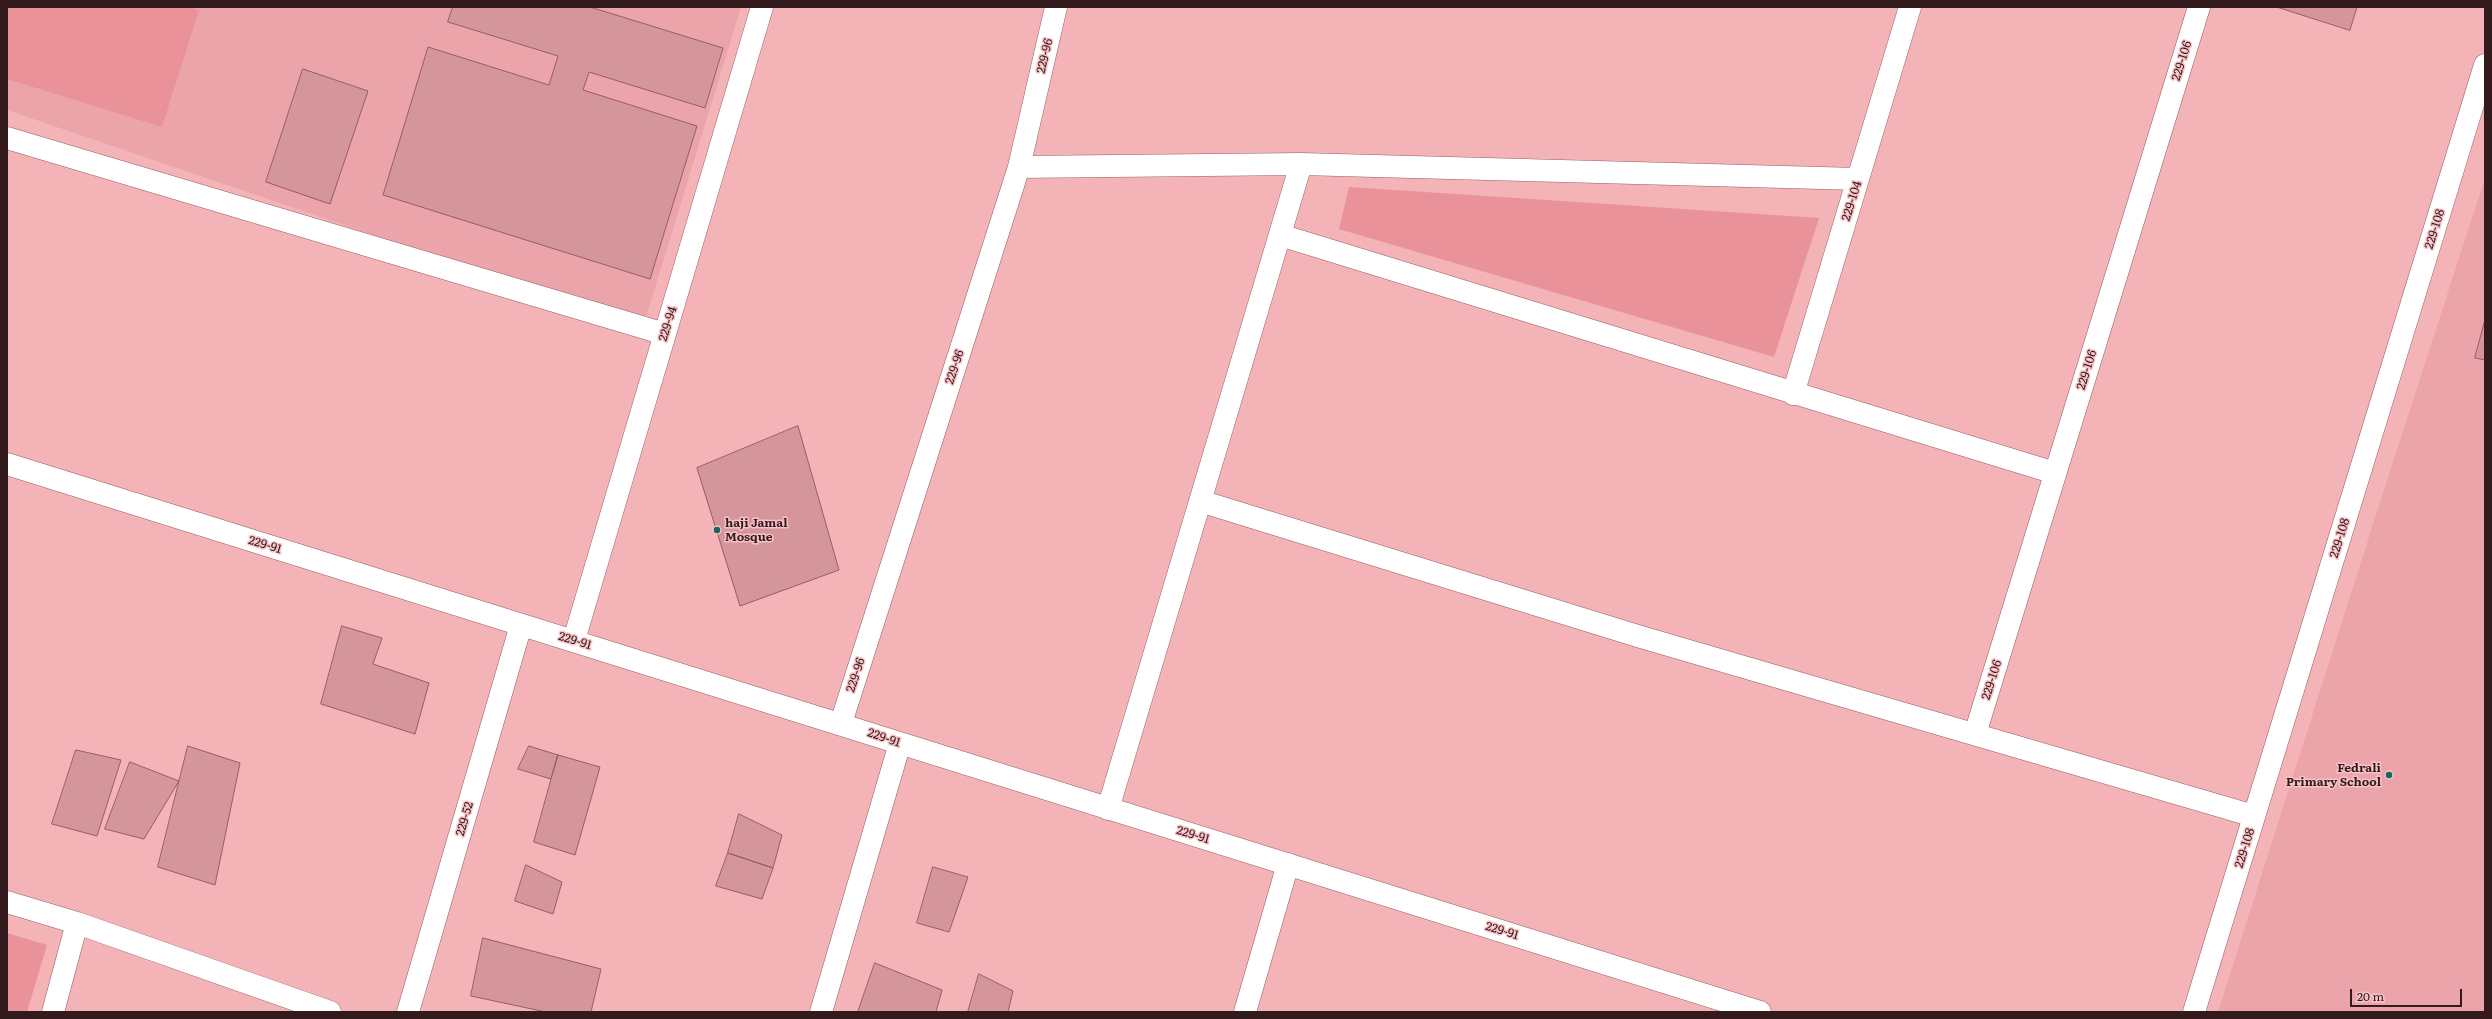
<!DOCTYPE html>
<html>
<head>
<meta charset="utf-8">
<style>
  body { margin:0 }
  #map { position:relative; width:2492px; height:1019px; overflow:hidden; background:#f3b3b7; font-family:Literata,serif }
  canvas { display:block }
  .frame { position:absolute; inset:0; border:8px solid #331b1d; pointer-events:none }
  .scale { position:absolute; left:2350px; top:989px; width:112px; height:18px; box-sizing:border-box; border:2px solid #331b1d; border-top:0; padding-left:5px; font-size:12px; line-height:14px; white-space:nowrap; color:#331b1d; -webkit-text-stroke:3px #f8c3c7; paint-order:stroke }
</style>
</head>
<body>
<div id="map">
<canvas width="2492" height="1019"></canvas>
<div class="frame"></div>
<div class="scale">20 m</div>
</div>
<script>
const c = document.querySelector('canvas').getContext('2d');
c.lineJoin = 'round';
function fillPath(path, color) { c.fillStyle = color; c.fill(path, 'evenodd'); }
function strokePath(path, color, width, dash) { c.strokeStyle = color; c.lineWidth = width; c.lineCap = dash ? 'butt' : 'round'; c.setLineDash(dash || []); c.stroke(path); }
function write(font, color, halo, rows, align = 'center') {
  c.font = font + ' Literata,serif'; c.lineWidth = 3; c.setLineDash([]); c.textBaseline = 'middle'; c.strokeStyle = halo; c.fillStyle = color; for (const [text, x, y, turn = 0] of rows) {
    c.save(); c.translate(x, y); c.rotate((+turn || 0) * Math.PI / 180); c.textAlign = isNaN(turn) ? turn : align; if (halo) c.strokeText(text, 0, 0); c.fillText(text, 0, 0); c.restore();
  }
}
fillPath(new Path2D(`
  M 7,7 L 741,7 L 643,327 L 7,110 Z
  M 2485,178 L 2485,1012 L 2218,1012 L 2381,499 Z`), '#eba5aa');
fillPath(new Path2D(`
  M 7,7 L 189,7 L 199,10 L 162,127 L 7,79 Z
  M 1349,187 L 1819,218 L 1774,357 L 1339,229 Z
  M 7,933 L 47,945 L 27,1012 L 7,1012 Z`), '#e99299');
const building = new Path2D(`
  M 453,7 L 590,7 L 723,48 L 705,108 L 589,72 L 583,90 L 697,126 L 650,279 L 383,195 L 428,47 L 549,85 L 558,56 L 448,22 Z
  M 2277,7 L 2357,7 L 2350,30 Z
  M 303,69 L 368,91 L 330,204 L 266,182 Z
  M 2485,320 L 2485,360 L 2475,358 Z
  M 798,426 L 839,570 L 740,606 L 697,468 Z
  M 342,626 L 382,638 L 373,664 L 429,683 L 415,734 L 321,704 Z
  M 188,746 L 240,763 L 215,885 L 158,867 Z
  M 529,746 L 558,755 L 551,779 L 518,769 Z
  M 76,750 L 121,760 L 97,836 L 52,824 Z
  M 558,755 L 600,767 L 575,855 L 534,842 Z
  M 130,762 L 179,781 L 144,839 L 105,829 Z
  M 739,814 L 782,835 L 773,868 L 728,853 Z
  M 728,853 L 773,868 L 762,899 L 716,886 Z
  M 526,865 L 562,882 L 553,914 L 515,901 Z
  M 933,867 L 968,877 L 949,932 L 917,923 Z
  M 483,938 L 601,969 L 591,1012 L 546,1012 L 471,996 Z
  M 875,963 L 942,990 L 936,1012 L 858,1012 Z
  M 979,974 L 1013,991 L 1008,1012 L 968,1012 Z`);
fillPath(building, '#d4969a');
strokePath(building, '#975d62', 1);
const minor = new Path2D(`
  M 7,138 L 665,334
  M 1019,167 L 1301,164 L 1858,179
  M 1280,235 L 2055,473
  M 1793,394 L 1910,7
  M 7,464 L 1760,1012
  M 1200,501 L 1641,637 L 2254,816
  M 574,640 L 762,7
  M 841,723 L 1019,167 L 1056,7
  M 1975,734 L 2199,7
  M 1108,809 L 1301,164
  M 7,902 L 77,923 L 330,1012
  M 53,1012 L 77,923
  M 408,1012 L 521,625
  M 821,1012 L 900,743
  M 1245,1012 L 1288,864
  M 2194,1012 L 2485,65`);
strokePath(minor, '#985e63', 23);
strokePath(minor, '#fff', 22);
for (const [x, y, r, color] of [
  [717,530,4,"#176665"],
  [2389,775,4,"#176665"]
]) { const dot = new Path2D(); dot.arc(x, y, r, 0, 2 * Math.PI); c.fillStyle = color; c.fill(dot); strokePath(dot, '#f8c3c7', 1.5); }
write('12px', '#331b1d', '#f8c3c7', [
  ["229-96",1045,56,-77],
  ["229-106",2182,61,-73],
  ["229-104",1852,201,-73],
  ["229-108",2435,229,-73],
  ["229-94",668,324,-73],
  ["229-96",955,367,-72],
  ["229-106",2087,370,-73],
  ["229-108",2340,538,-73],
  ["229-91",265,545,17],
  ["229-91",575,641,17],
  ["229-96",856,675,-72],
  ["229-106",1992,680,-73],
  ["229-91",884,738,19],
  ["229-52",465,819,-74],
  ["229-91",1193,835,17],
  ["229-108",2245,848,-73],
  ["229-91",1502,931,17]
]);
write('bold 12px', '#331b1d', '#f8c3c7', [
  ["haji Jamal",725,523],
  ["Mosque",725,537],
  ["Fedrali",2381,768,"right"],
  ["Primary School",2381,782,"right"]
], 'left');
</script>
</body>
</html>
